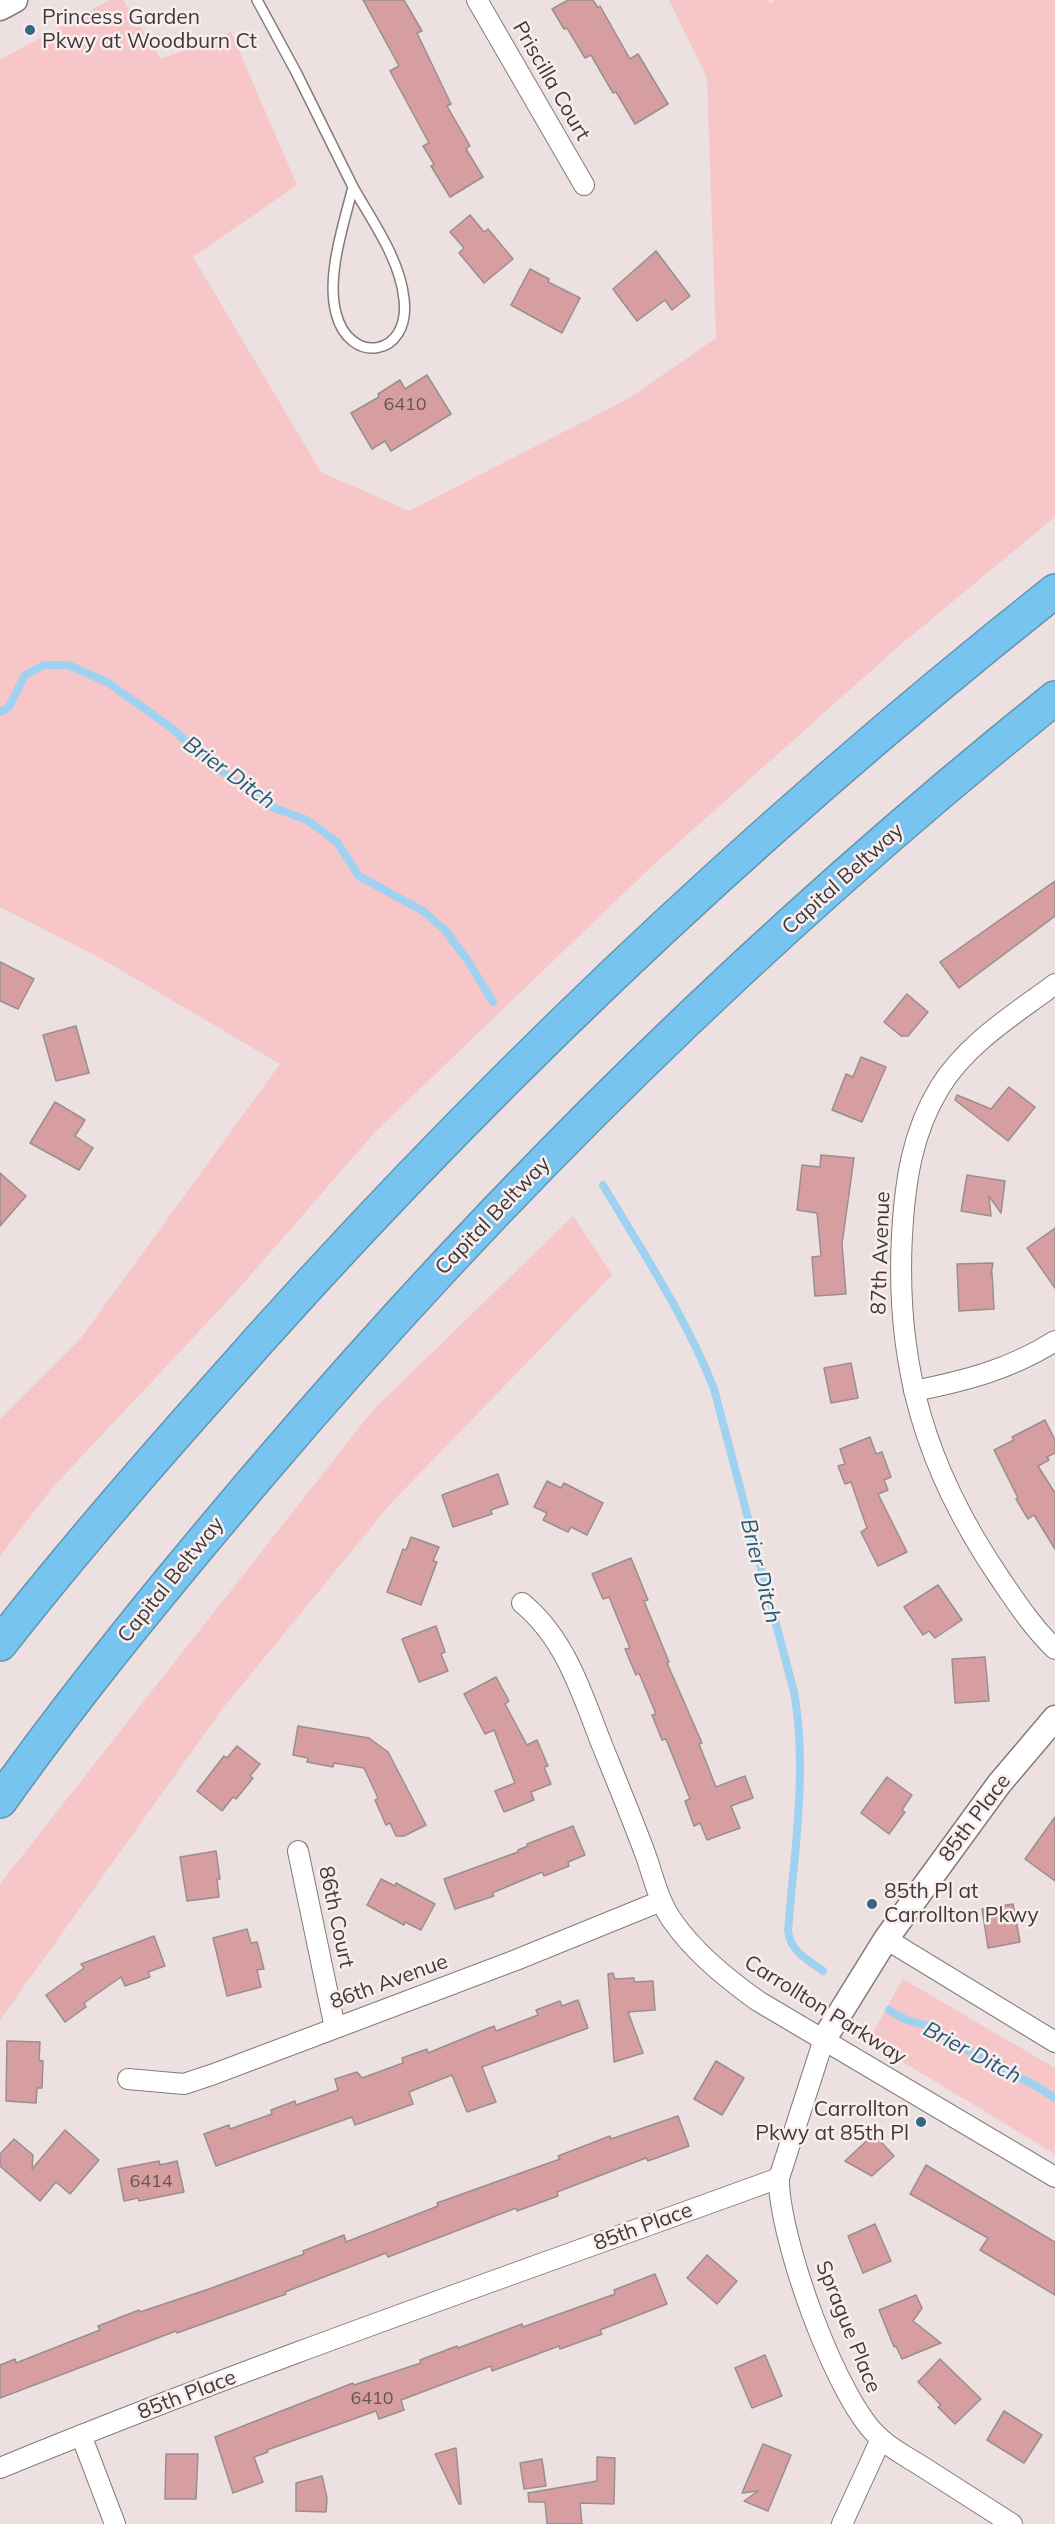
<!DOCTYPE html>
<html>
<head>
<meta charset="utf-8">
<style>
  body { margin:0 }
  canvas { display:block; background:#ece0e0 }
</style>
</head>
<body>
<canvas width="1055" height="2524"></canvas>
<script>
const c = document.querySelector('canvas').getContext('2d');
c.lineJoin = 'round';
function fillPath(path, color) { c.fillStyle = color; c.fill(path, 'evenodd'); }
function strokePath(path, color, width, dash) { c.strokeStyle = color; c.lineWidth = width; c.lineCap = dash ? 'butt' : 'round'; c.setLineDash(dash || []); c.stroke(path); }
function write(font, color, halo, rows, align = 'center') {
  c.font = font + ' Mulish,sans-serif'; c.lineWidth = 5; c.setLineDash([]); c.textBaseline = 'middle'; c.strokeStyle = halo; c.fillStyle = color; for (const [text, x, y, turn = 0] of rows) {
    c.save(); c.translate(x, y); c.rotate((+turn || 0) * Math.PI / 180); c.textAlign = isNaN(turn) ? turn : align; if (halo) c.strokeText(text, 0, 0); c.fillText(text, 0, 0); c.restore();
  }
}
fillPath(new Path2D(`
  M 110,0 L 123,0 L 161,59 L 231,32 L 297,185 L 193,257 L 321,472 L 409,511 L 628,399 L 716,338 L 707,78 L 669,0 L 768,0 L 770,3 L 775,0 L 1055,0 L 1055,517 L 899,646 L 651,867 L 376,1131 L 234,1294 L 53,1487 L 0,1556 L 0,1419 L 81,1338 L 280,1064 L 102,959 L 0,907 L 0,60 Z
  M 573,1216 L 612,1275 L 392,1502 L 223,1708 L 0,2020 L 0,1884 L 373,1410 Z
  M 903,1979 L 1055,2068 L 1055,2154 L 868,2041 Z`), '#f6c6c9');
strokePath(new Path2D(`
  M 0,712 L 9,707 L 25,675 L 44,665 L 68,665 L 107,682 L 173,729 L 202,757 L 269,806 L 307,820 L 337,842 L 359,876 L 423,911 L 445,930 L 468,961 L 493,1002
  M 603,1185 C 642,1251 686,1317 714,1389 L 794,1692 C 808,1769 794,1853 788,1931 C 791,1952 807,1959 823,1971
  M 889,2010 L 906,2020 L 929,2026 L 997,2068 L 1031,2083 L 1055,2098`), '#9fd2f0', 8);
const building = new Path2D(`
  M 363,0 L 404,0 L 422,31 L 417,33 L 451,104 L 447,106 L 470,146 L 466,149 L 483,177 L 450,197 L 431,166 L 434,164 L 423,146 L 429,143 L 390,71 L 399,66 Z
  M 568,0 L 593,0 L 598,8 L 600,6 L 630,59 L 638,54 L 668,104 L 635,124 L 616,92 L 613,93 L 591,55 L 585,58 L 567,28 L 564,29 L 552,9 Z
  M 470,215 L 484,232 L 488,229 L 513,259 L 484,283 L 459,253 L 464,248 L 450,232 Z
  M 656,251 L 690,296 L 672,310 L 665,300 L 637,321 L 613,289 Z
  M 530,269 L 549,279 L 548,282 L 580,298 L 562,333 L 511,305 Z
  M 427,375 L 451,414 L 391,451 L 385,441 L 372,449 L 351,413 L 379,397 L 378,394 L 400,380 L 405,389 Z
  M 1055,881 L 1055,916 L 959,988 L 940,962 Z
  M 0,962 L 34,979 L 18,1009 L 0,1001 Z
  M 907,994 L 928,1012 L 908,1036 L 901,1036 L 884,1022 Z
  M 76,1026 L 89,1073 L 56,1081 L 43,1035 Z
  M 861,1057 L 886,1067 L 862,1122 L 832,1110 L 846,1074 L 853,1077 Z
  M 1009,1087 L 1035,1107 L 1008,1141 L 955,1100 L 957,1095 L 991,1109 Z
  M 55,1102 L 85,1120 L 75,1136 L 93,1148 L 79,1170 L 30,1143 Z
  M 821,1155 L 854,1158 L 842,1244 L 846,1294 L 815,1296 L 812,1257 L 821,1256 L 817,1213 L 797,1210 L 802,1165 L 820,1167 Z
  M 0,1173 L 26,1196 L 0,1226 Z
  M 967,1175 L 1005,1181 L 1001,1213 L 989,1196 L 991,1216 L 961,1211 Z
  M 1055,1228 L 1055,1288 L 1027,1248 Z
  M 993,1263 L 991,1275 L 992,1273 L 994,1309 L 959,1311 L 957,1264 Z
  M 851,1363 L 858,1398 L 831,1403 L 824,1368 Z
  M 1045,1420 L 1055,1440 L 1055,1453 L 1047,1457 L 1049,1460 L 1038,1466 L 1055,1493 L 1055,1549 L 1034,1515 L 1028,1519 L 1016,1499 L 1018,1498 L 994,1450 L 1014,1440 L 1012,1437 Z
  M 870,1437 L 876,1454 L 882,1452 L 891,1477 L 884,1480 L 888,1490 L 878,1494 L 907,1552 L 878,1566 L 861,1532 L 867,1528 L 851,1482 L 845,1484 L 838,1466 L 845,1464 L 840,1449 Z
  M 498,1474 L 508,1504 L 491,1510 L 492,1514 L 453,1527 L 442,1495 Z
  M 547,1481 L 561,1488 L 564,1483 L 603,1503 L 587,1535 L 571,1527 L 568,1532 L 543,1520 L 547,1513 L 534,1507 Z
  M 411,1537 L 439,1547 L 433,1561 L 437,1562 L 421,1605 L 387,1592 L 403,1549 L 406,1550 Z
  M 631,1558 L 648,1600 L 644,1601 L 669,1662 L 667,1663 L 702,1743 L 699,1744 L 716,1787 L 745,1776 L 753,1798 L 731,1806 L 740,1828 L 707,1840 L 700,1823 L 694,1826 L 685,1801 L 690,1799 L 666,1739 L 662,1740 L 652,1715 L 656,1714 L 639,1673 L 636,1675 L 625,1649 L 630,1648 L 609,1597 L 603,1599 L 592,1574 Z
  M 938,1585 L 962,1620 L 935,1638 L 929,1631 L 923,1635 L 904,1607 Z
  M 436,1626 L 445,1652 L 441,1654 L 448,1671 L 419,1682 L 402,1639 Z
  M 985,1657 L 989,1701 L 955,1703 L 952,1659 Z
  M 496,1677 L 509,1701 L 505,1704 L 527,1745 L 537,1740 L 548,1766 L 544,1767 L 551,1784 L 531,1792 L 534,1800 L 504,1812 L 495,1791 L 515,1783 L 494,1730 L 485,1734 L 464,1694 Z
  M 298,1726 L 369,1738 L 388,1752 L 426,1825 L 404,1836 L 396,1836 L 390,1823 L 386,1825 L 375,1800 L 378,1798 L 364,1768 L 334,1763 L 333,1767 L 307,1762 L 308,1758 L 293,1755 Z
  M 237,1746 L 260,1764 L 250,1776 L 253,1778 L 236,1799 L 233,1797 L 222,1811 L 197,1791 L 224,1756 L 227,1758 Z
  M 887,1777 L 912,1795 L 902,1810 L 905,1812 L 889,1834 L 861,1813 Z
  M 1055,1817 L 1055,1881 L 1025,1859 Z
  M 573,1826 L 585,1855 L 568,1862 L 569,1866 L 544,1876 L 542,1872 L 492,1893 L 494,1896 L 455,1909 L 444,1879 L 518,1852 L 518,1850 L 528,1846 L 527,1844 Z
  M 216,1851 L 220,1879 L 217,1879 L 219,1897 L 187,1901 L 180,1857 Z
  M 381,1879 L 395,1886 L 396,1883 L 435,1904 L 421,1930 L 405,1922 L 404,1925 L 367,1905 Z
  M 1013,1904 L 1020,1942 L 988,1948 L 982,1909 Z
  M 247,1929 L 251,1943 L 257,1942 L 264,1969 L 257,1970 L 261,1987 L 227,1996 L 213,1938 Z
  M 154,1936 L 165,1966 L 148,1972 L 150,1977 L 125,1986 L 121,1977 L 84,2003 L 86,2007 L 65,2022 L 46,1995 L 84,1968 L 81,1964 Z
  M 613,1973 L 615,1979 L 634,1978 L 634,1982 L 653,1981 L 655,2010 L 628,2012 L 643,2053 L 614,2062 L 608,1974 Z
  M 578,2000 L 588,2028 L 482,2067 L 496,2102 L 467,2112 L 452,2075 L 409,2092 L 413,2104 L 355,2125 L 352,2117 L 216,2166 L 204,2134 L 229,2125 L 230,2129 L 272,2114 L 271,2110 L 295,2101 L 296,2105 L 338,2090 L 335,2079 L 357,2072 L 362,2078 L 403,2063 L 402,2058 L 427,2049 L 428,2053 L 494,2026 L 496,2031 L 538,2015 L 536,2010 L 560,2001 L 562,2006 Z
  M 7,2041 L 40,2042 L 39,2060 L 43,2061 L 42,2088 L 37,2088 L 36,2103 L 6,2101 Z
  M 716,2061 L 744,2078 L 722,2115 L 694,2099 Z
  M 678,2116 L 689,2146 L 648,2161 L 646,2158 L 557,2192 L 558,2196 L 517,2211 L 516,2208 L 388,2257 L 386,2253 L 285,2292 L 286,2294 L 177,2333 L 176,2331 L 0,2398 L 0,2365 L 15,2359 L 16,2363 L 100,2330 L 98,2326 L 139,2310 L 140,2312 L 209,2289 L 304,2254 L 303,2251 L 344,2235 L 346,2242 L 438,2206 L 437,2203 L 560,2159 L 558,2156 L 610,2136 L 611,2139 Z
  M 65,2130 L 99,2160 L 70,2194 L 56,2182 L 40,2201 L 0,2166 L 0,2154 L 14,2139 L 33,2155 L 32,2169 Z
  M 874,2134 L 894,2156 L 872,2176 L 845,2161 Z
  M 159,2161 L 160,2165 L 177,2161 L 184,2192 L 139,2201 L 138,2198 L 124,2201 L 118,2169 Z
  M 926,2165 L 1055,2242 L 1055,2295 L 980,2250 L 988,2238 L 910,2194 Z
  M 875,2224 L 891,2261 L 863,2273 L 848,2236 Z
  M 707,2255 L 737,2281 L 717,2304 L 687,2278 Z
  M 655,2274 L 667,2304 L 600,2330 L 602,2334 L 560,2349 L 559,2346 L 492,2371 L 491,2366 L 401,2400 L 404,2410 L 379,2419 L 376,2411 L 267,2450 L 268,2452 L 254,2457 L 263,2482 L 233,2493 L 215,2437 L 353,2383 L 354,2385 L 421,2363 L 420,2360 L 457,2346 L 458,2348 L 522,2324 L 523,2327 L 615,2294 L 614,2290 Z
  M 916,2295 L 922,2308 L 913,2321 L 941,2343 L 902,2359 L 896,2346 L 894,2347 L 879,2310 Z
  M 765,2355 L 782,2396 L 752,2408 L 735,2368 Z
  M 940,2359 L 981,2399 L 955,2424 L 938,2407 L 941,2405 L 918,2382 Z
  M 1004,2411 L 1042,2435 L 1024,2463 L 987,2440 Z
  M 763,2444 L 791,2455 L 768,2511 L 744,2501 L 758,2491 L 742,2493 Z
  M 456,2448 L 461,2504 L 459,2504 L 435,2454 Z
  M 166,2454 L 198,2454 L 196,2499 L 165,2499 Z
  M 597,2457 L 615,2458 L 614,2504 L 580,2503 L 582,2524 L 547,2524 L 545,2502 L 529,2502 L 528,2493 L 597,2481 Z
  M 542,2459 L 546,2486 L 524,2489 L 520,2463 Z
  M 322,2476 L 327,2498 L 326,2512 L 296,2511 L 296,2483 Z`);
fillPath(building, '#d69ea1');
strokePath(building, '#9a8e8f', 1.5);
const service = new Path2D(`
  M 257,0 L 296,72 L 353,187
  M 353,187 C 372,221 400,259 404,299 C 411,357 349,366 336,313 C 326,276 344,223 353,187 Z`);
const minor = new Path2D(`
  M 477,0 L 584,185
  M 1055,984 C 1015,1014 967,1043 940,1087 C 912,1132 905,1182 902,1235 C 895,1366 926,1469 999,1577 C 1016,1602 1033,1628 1055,1649
  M 914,1391 C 965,1381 1011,1369 1055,1341
  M 522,1603 C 566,1639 582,1694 602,1745 C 617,1782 632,1818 646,1856 C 654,1879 659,1903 674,1923 C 696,1954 727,1979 758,2001 L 1055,2177
  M 298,1851 L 335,2028
  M 886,1939 L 1055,2042
  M 824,2039 L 779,2178 C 778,2236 837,2403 881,2439 C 893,2450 909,2458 923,2467 C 953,2486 982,2505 1012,2524
  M 128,2079 L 184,2084 L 214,2074 L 516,1960 L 661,1901
  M 81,2435 L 115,2524
  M 0,2468 C 256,2363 518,2273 779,2178
  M 842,2524 L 881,2439`);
const tertiary = new Path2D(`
  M 0,8 L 15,0
  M 824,2039 L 886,1939 L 999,1784 L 1055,1718`);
const motorway = new Path2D(`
  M 0,1644 C 68,1557 140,1474 213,1392 C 469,1100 751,832 1055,591
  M 0,1801 C 82,1686 172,1577 263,1470 C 502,1189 767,929 1055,698`);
strokePath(service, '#867a7b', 12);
strokePath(minor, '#867a7b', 22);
strokePath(tertiary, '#867a7b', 27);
strokePath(motorway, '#6394b0', 36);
strokePath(service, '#fff', 9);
strokePath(minor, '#fff', 20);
strokePath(tertiary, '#fff', 24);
strokePath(motorway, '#76c4ef', 33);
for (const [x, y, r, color] of [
  [30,30,6,"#336884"],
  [872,1904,6,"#336884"],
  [921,2122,6,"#336884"]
]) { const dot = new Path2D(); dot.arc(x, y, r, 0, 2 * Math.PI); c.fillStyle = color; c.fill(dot); strokePath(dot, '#faeded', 2); }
write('18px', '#665454', null, [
  ["6410",405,405],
  ["6414",151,2182],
  ["6410",372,2399]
]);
write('21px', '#403b3b', '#faeded', [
  ["Princess Garden",42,18],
  ["Pkwy at Woodburn Ct",42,42],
  ["85th Pl at",884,1892],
  ["Carrollton Pkwy",884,1916],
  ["Carrollton",909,2110,"right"],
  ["Pkwy at 85th Pl",909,2134,"right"]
], 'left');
write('21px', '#403b3b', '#faeded', [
  ["Priscilla Court",551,81,60],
  ["Capital Beltway",843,879,-42],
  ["Capital Beltway",493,1216,-46],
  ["87th Avenue",881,1253,-88],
  ["Capital Beltway",171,1580,-51],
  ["85th Place",975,1818,-53],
  ["86th Court",336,1917,78],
  ["86th Avenue",389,1982,-20],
  ["Carrollton Parkway",825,2010,32],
  ["85th Place",643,2227,-20],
  ["Sprague Place",848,2327,68],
  ["85th Place",187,2395,-21]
]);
write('italic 22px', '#205c7a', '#faeded', [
  ["Brier Ditch",229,773,36],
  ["Brier Ditch",760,1571,76],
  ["Brier Ditch",972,2053,28]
]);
</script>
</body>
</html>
